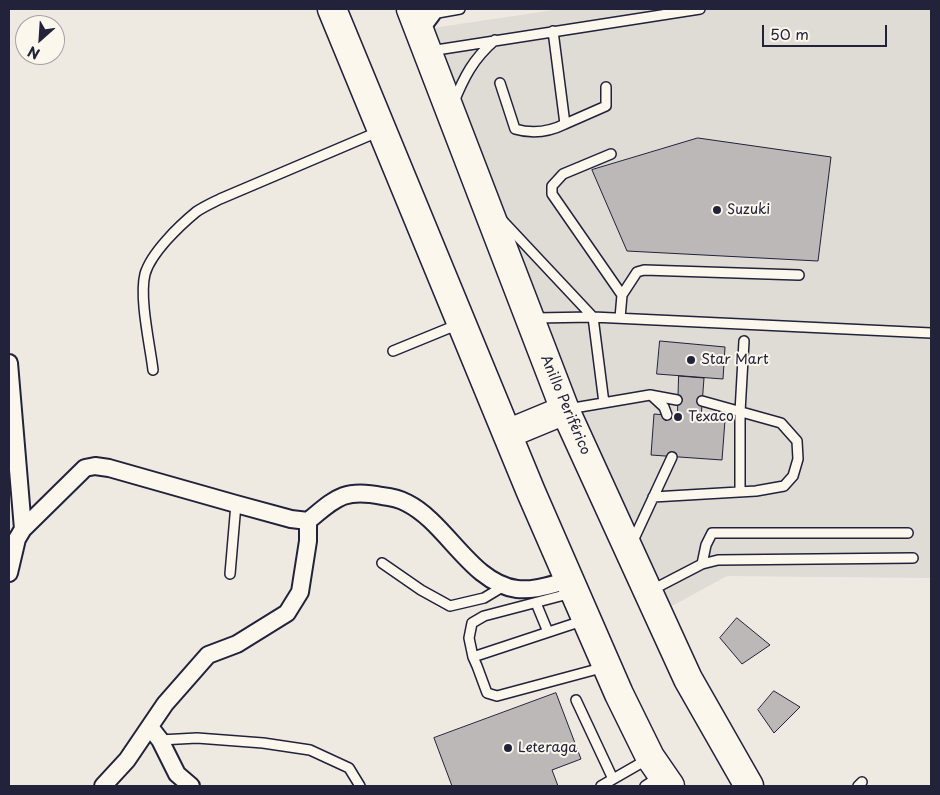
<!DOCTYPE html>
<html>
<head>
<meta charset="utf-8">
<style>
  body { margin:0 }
  #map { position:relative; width:940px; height:795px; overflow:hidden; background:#eeeae2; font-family:"Playpen Sans",sans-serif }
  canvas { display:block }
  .frame { position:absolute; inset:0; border:10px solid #22223b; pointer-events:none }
  .north { position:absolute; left:15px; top:15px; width:50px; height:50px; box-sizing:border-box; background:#fbf7ec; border:1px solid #a4a2a5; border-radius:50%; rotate:206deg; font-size:14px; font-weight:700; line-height:20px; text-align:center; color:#22223b }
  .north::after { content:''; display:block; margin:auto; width:18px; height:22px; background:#22223b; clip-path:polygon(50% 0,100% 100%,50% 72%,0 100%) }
  .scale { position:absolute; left:762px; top:25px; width:125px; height:22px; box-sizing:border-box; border:2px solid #22223b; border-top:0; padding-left:6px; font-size:15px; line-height:18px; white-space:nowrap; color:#22223b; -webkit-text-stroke:4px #fbf7ec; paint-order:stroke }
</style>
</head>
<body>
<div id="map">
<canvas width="940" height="795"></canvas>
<div class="frame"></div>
<div class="north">N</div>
<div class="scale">50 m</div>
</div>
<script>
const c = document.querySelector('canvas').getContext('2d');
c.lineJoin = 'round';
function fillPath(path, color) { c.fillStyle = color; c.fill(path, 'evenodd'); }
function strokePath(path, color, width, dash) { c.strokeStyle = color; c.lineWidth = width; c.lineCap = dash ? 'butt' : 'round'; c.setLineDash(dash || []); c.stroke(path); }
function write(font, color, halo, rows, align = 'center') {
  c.font = font + ' "Playpen Sans",sans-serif'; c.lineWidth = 4; c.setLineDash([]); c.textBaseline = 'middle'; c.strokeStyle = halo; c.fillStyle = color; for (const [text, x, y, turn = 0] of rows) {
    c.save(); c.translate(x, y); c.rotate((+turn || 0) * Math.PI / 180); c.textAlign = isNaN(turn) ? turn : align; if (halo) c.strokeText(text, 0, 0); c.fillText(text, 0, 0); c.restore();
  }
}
fillPath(new Path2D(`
  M 560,9 L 931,9 L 931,578 L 727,576 L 657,614 L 420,30 Z`), '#dfdbd5');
const building = new Path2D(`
  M 698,138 L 831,157 L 818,261 L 627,251 L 592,170 Z
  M 660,341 L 725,347 L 723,379 L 657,374 Z
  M 679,376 L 704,378 L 701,418 L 725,420 L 722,460 L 651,455 L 654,414 L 677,416 Z
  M 737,618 L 770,645 L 742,664 L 720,638 Z
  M 774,691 L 800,707 L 774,733 L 758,710 Z
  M 556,693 L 581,759 L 552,770 L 558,786 L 452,786 L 434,738 Z`);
fillPath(building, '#bcb8b8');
strokePath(building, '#22223b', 1);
const service = new Path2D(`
  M 432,14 L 460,9
  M 430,51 L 700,9
  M 500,83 L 515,129 C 532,134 549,132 565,124 L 553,31
  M 453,104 C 464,77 473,59 495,40
  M 565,124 L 606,106 L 606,87
  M 611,154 L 563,174 L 552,186 L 552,194 L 622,295
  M 502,220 L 593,317 L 604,403
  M 535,318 L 593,317 L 931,333
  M 620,318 L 622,295 L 637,272 L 644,270 L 799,275
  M 393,351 L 459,324
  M 153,370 C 150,345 139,298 145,274 C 151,253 179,226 196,212 C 203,207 212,203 220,199 L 380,131
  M 651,395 L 664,407 L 667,415
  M 568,409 L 650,395 L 677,400
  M 740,492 L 740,412 L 744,341
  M 653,497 L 756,491 L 784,486 L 793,476 L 798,459 L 797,441 L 781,423 L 702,401
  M 632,543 L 672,457
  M 382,563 L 421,590 L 450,606 L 484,598 L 504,586
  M 702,564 L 706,545 L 712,533 L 908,533
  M 230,574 L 236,504
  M 650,591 L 702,564 L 718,560 L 913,558
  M 572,593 L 484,616 L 472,623 L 469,638 L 473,657 L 477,666 L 487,693 L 497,696 L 605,667
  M 536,603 L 548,632
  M 473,657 L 585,620
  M 576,700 L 613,779
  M 160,740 L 197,738 L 263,743 L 310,750 L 349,768 L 360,786
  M 601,786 L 648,759
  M 645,786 L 660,776
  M 858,786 L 862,782`);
const minor = new Path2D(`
  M 420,30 L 432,14 L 433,9
  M 9,363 L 23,529
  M 9,573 L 17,539 L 23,529 L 85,468 L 95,466 L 109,468 L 236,504 L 291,519 L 308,521
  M 150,727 L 160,740 L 177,774 L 191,786
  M 103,786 L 127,760 L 165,704 L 208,655 L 237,644 L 287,613 L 300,592 L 308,541 L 308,521 C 336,498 344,488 382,496 C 391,497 400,499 407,503 C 447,523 471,583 517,589 C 535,591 553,584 570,580`);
const trunk = new Path2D(`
  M 332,9 L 531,492 L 619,694 L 650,757 L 670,786
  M 411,9 L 565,410 L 688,679 L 749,786
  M 507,434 L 565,410`);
strokePath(service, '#22223b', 12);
strokePath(minor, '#22223b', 20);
strokePath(trunk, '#22223b', 31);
strokePath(service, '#fbf7ec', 9);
strokePath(minor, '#fbf7ec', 16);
strokePath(trunk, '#fbf7ec', 28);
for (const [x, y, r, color] of [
  [717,210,5,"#22223b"],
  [691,360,5,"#22223b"],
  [678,417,5,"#22223b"],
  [508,748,5,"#22223b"]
]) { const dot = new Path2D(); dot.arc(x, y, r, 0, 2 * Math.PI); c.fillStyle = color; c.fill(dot); strokePath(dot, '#fbf7ec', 2); }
write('14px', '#22223b', '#fbf7ec', [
  ["Suzuki",727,210],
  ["Star Mart",701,360],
  ["Texaco",688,417],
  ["Leteraga",518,748]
], 'left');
write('14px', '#22223b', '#fbf7ec', [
  ["Anillo Periférico",565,405,67]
]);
</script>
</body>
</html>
